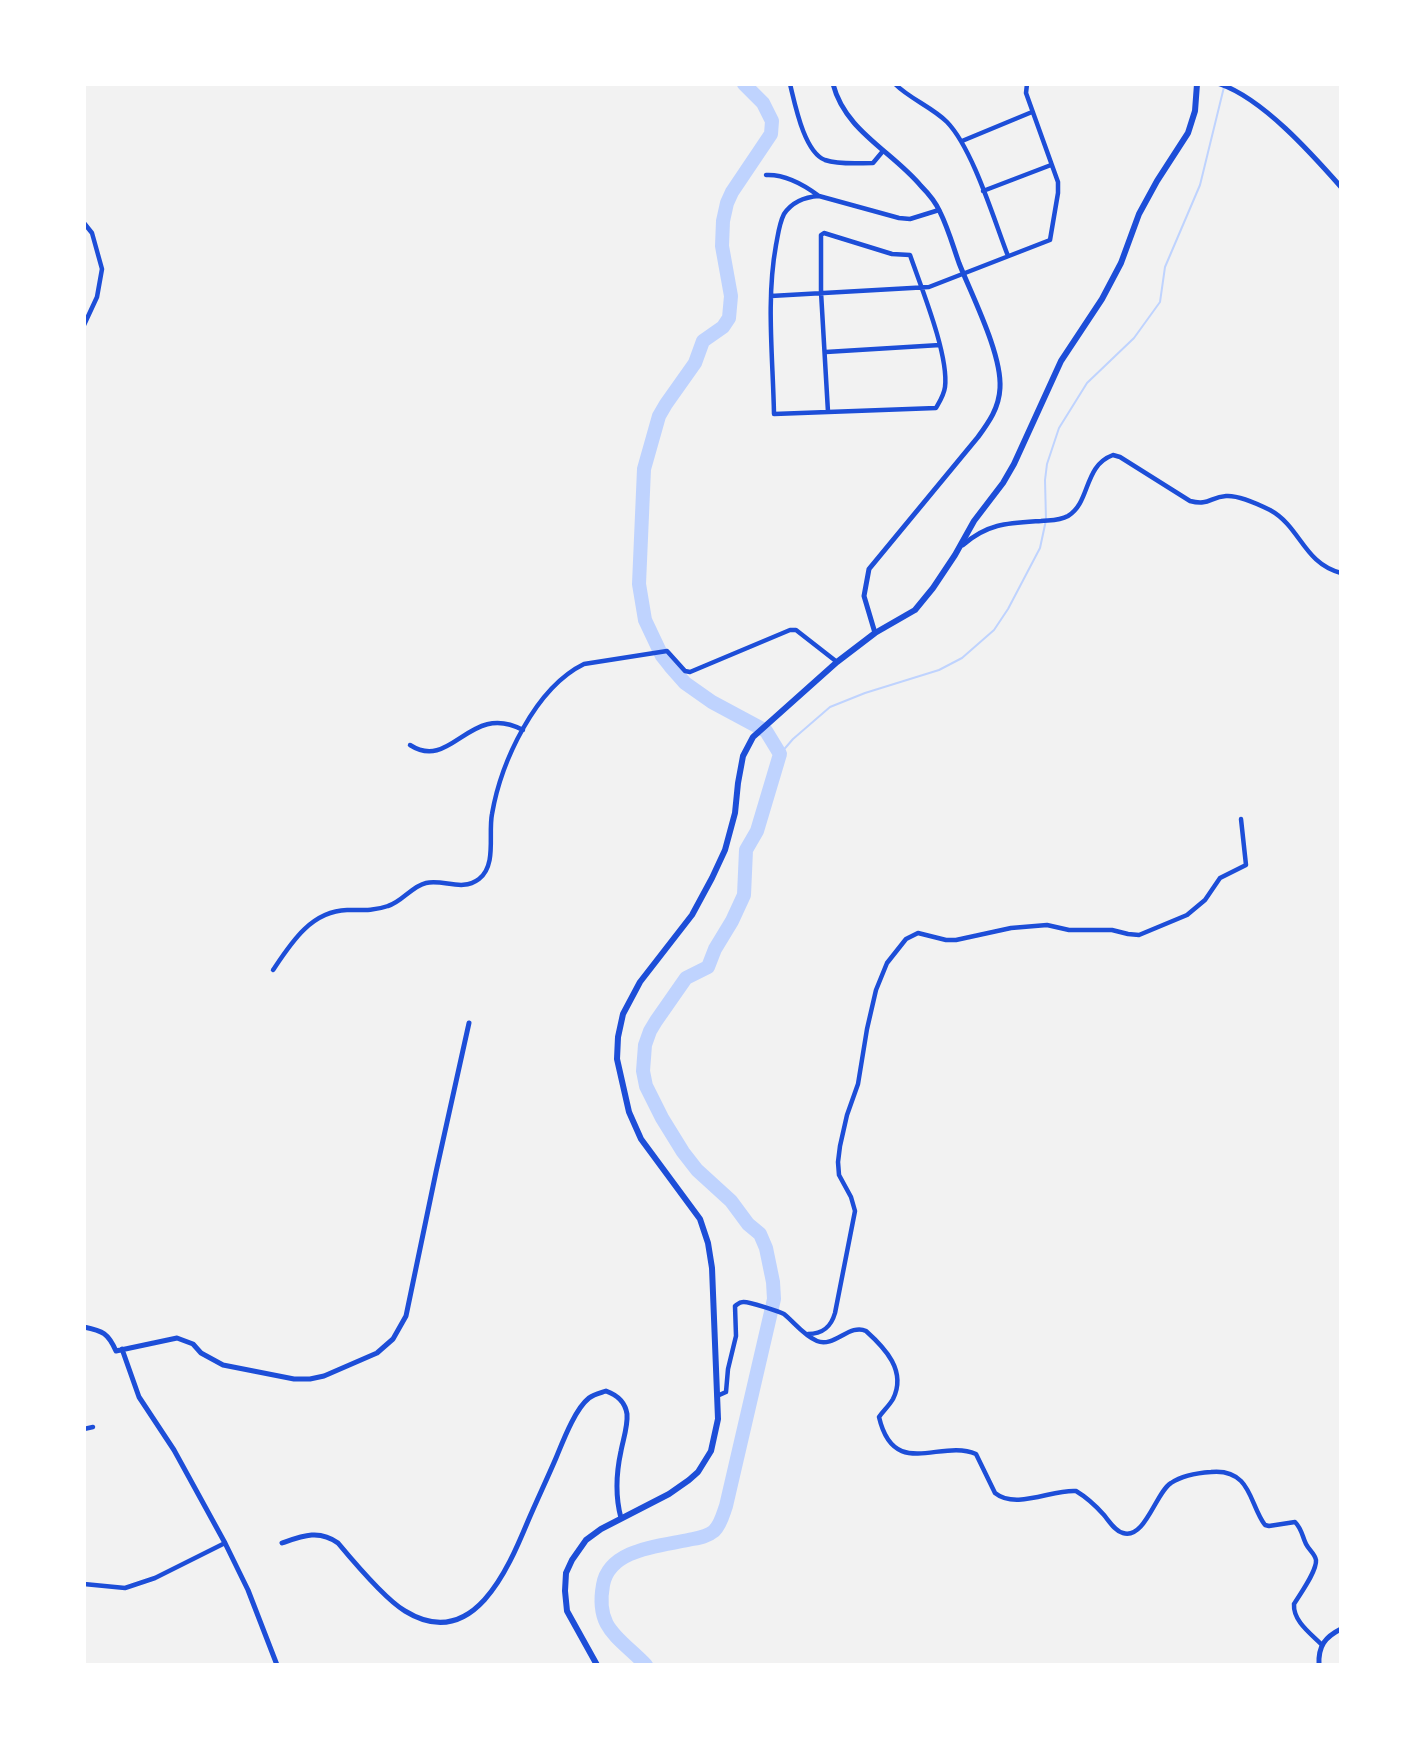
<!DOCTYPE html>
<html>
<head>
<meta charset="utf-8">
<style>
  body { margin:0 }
  #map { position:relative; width:1425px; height:1749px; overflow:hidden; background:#f2f2f2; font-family:"Fira Sans",sans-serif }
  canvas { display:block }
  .frame { position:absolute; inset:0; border:86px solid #fff; pointer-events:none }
</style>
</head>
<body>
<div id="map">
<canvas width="1425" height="1749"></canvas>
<div class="frame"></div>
</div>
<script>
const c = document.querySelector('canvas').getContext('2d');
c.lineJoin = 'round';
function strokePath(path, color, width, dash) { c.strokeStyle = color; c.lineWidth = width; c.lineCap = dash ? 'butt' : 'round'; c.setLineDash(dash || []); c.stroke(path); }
strokePath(new Path2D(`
  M 780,754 L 793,739 L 830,707 L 865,693 L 939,670 L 962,658 L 994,630 L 1008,609 L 1040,548 L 1046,520 L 1045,480 L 1047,464 L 1059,428 L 1087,383 L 1134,338 L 1160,302 L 1165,267 L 1200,185 L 1224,87`), '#bfd3fe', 2);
strokePath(new Path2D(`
  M 646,1665 C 619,1637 595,1629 603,1585 C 609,1549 660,1546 688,1540 C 697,1538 707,1537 714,1531 C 721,1524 723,1514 726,1506 L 774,1299 L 773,1282 L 766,1248 L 760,1234 L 748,1224 L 731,1201 L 697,1170 L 683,1152 L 662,1118 L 646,1086 L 643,1071 L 645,1045 L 650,1031 L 656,1021 L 686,978 L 708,967 L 715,949 L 732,921 L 744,895 L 746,850 L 757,831 L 780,754 L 766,731 L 712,702 L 685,683 L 670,666 L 662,656 L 645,620 L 639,584 L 644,469 L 659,416 L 666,404 L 695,363 L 703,341 L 723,327 L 729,318 L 731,296 L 722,246 L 723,221 L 727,203 L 732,192 L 771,134 L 772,121 L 763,103 L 744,84`), '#bfd3fe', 14);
strokePath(new Path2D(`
  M 790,84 C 795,104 804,152 825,160 C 840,165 858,163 873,163 L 883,151
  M 895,84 C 910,99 932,107 947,122 C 973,149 994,220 1008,256
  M 962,141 L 1032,112
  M 766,175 C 785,174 803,184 819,196
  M 983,191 L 1051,165
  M 84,223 L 92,233 L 102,269 L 97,297 L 84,325
  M 771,296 L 929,287 L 1050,240 L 1058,193 L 1058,182 L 1026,93 L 1027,84
  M 826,352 L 940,345
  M 828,412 L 821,292 L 821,235 L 824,233 L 892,254 L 910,255 C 921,287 949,355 945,387 C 944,395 940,401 936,408 L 774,414 C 773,359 766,300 776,245 C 778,235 779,224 784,214 C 792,202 804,197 819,196 L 899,218 L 910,219 L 939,210
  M 963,545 C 988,523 1009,523 1041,521 C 1050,520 1059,521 1068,516 C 1091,502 1083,466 1113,455 L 1120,457 L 1190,501 C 1209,506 1210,497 1226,496 C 1239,495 1258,504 1270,510 C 1301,527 1303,563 1341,573
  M 410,745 C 452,772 469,701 523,730
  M 273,970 C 291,943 311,911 347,910 C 361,910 374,911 388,906 C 402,902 412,886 426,883 C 444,879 462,892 479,879 C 497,865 488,834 492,814 C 501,762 535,688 584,664 L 667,651 L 685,671 L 690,672 L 790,630 L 796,630 L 837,662
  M 808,1334 C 823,1334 831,1327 835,1313 L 855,1211 L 851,1197 L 839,1175 L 838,1162 L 840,1146 L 847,1115 L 858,1084 L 867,1029 L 876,990 L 887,963 L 906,939 L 918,933 L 946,940 L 956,940 L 1011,928 L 1047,925 L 1069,930 L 1112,930 L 1128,934 L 1139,935 L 1187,915 L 1205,900 L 1220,878 L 1246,865 L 1241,819
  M 717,1396 L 726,1392 L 728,1369 L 736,1336 L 735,1306 C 738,1304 739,1302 743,1302 C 748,1301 780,1312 784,1314 C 795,1323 803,1335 817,1341 C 834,1348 850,1323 866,1331 C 885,1348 907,1371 893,1399 C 889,1406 883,1411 879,1417 C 894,1481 941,1438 976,1454 L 995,1493 C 1016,1510 1053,1489 1076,1491 C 1086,1497 1096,1506 1104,1515 C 1109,1521 1115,1531 1123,1533 C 1145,1540 1156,1492 1171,1483 C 1183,1475 1197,1473 1211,1472 C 1221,1471 1233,1473 1241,1481 C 1252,1492 1255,1512 1265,1525 L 1269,1526 L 1295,1522 C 1302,1529 1302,1536 1306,1544 C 1309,1550 1315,1554 1316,1560 C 1317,1571 1300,1594 1294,1604 C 1293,1621 1310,1633 1321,1644
  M 84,1429 L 93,1427
  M 84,1584 L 125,1588 L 155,1578 L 225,1543`), '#1d4ed8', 4.5);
strokePath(new Path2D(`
  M 833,84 C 845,131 892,151 921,186 C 928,193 936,203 940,212 C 948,228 953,246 959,263 C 972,296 1002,354 1000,388 C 999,408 989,422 978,437 L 869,569 L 864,596 L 875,633
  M 1220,84 C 1263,99 1311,153 1341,187
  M 84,1327 C 103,1331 108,1333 116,1351 L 177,1338 L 193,1344 L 201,1353 L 223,1365 L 294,1379 L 310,1379 L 324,1376 L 377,1353 L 393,1339 L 406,1316 L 436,1172 L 469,1023
  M 122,1349 L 139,1397 L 174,1450 L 225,1543 L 248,1590 L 277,1665
  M 282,1543 C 302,1536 319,1529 338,1543 C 353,1561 386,1600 405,1611 C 473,1653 508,1569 528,1521 C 537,1500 547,1479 556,1458 C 563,1441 575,1409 589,1398 C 594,1394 600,1393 606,1391 C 617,1395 625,1401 627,1414 C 628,1426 623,1440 621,1451 C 616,1474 615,1496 621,1518
  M 1319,1665 C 1318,1646 1325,1637 1341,1629`), '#1d4ed8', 5);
strokePath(new Path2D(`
  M 597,1665 L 567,1611 L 565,1591 L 566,1573 L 572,1560 L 586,1540 L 601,1529 L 669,1494 L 689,1480 L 698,1472 L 711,1451 L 718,1419 L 712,1268 L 708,1243 L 700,1219 L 641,1139 L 629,1112 L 617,1059 L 618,1037 L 623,1014 L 640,982 L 692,915 L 712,878 L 725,850 L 735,813 L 738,783 L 743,756 L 753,737 L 837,662 L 875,633 L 915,610 L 933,588 L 955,555 L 974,521 L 1003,483 L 1014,464 L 1061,361 L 1102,299 L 1121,263 L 1139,214 L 1157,181 L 1188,133 L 1195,111 L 1197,84`), '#1d4ed8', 6);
</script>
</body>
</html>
